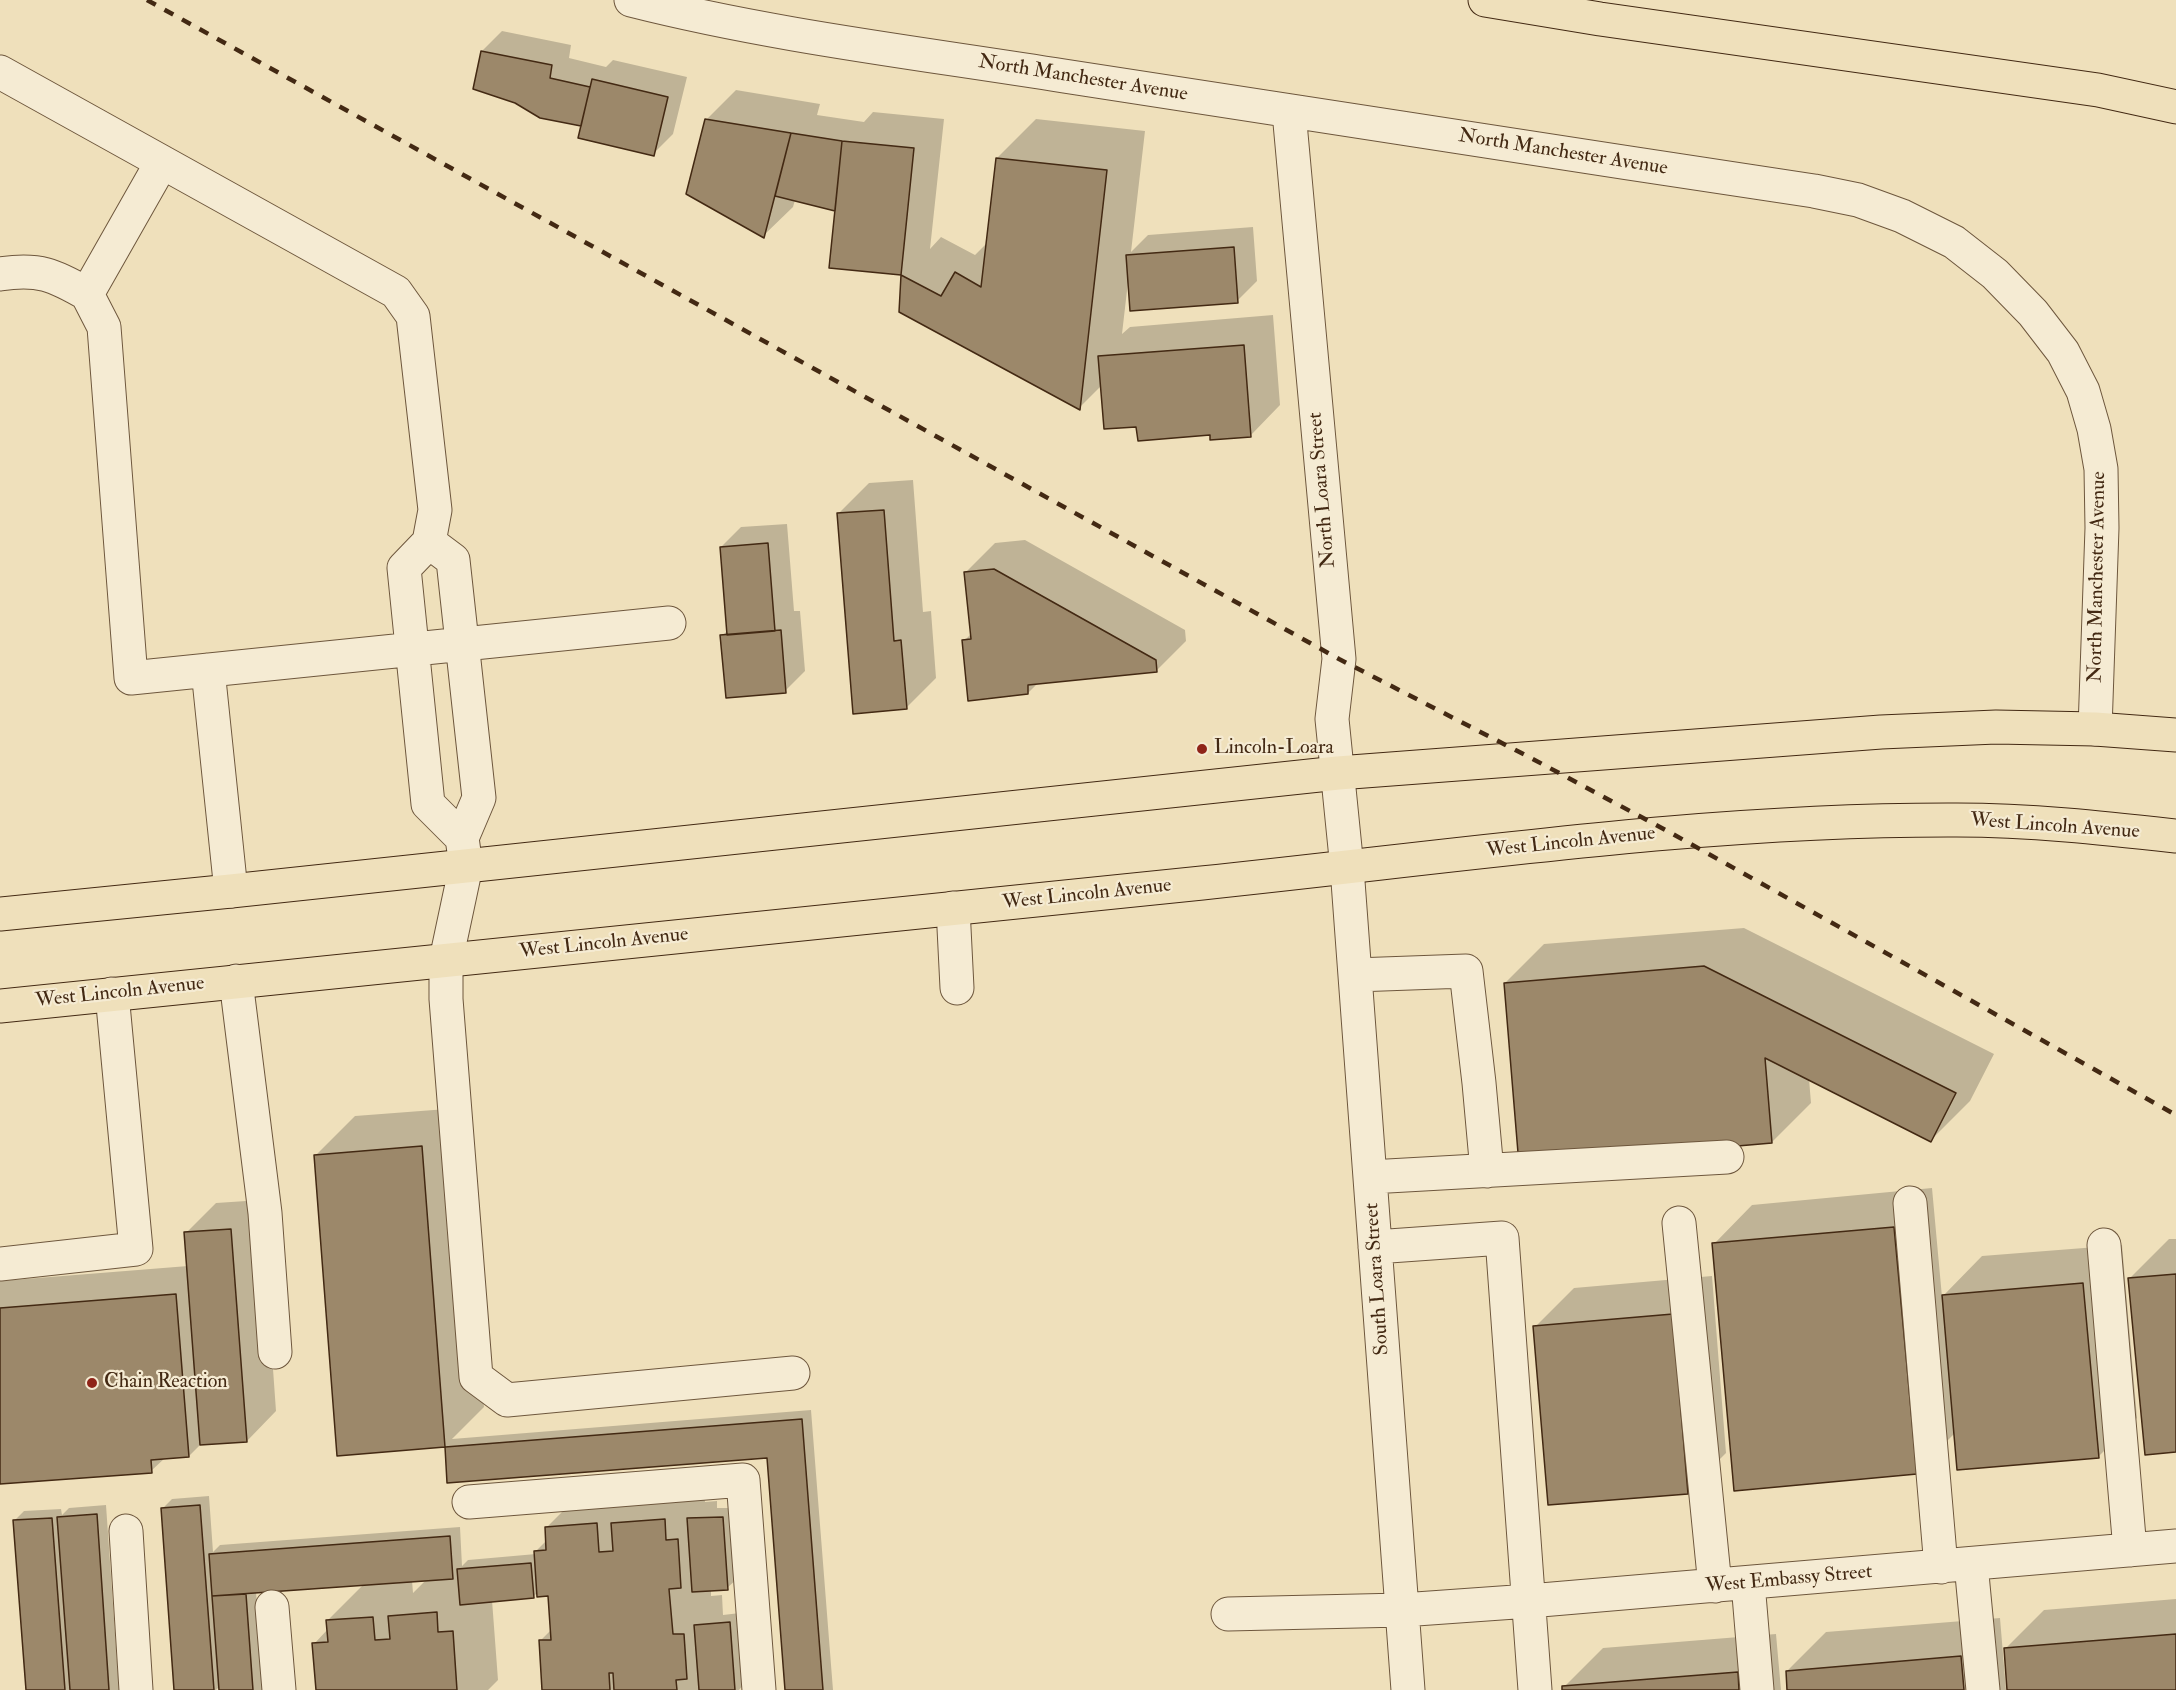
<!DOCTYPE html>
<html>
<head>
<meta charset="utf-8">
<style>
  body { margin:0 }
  canvas { display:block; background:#efe0bb }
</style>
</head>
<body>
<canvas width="2176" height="1690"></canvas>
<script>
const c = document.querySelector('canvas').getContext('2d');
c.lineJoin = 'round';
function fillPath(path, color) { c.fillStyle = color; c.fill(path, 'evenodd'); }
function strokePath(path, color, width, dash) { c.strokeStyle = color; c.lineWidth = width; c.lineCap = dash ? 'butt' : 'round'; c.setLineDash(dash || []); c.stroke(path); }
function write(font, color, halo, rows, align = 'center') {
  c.font = font + ' "IM FELL Double Pica",serif'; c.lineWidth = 4.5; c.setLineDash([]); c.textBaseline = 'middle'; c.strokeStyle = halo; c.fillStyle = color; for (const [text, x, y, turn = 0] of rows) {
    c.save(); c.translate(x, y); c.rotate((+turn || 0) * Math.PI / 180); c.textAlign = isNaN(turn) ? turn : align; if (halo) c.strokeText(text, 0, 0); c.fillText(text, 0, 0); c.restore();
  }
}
fillPath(new Path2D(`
  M 502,31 L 571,45 L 569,58 L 606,67 L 613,60 L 687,77 L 673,134 L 653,154 L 583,124 L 482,51 Z
  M 736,90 L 820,104 L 817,115 L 864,122 L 873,112 L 944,119 L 930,249 L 941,237 L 975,255 L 988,242 L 997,158 L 1036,119 L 1145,131 L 1131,252 L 1148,235 L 1253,227 L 1257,281 L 1237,301 L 1128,282 L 1122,334 L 1130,327 L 1273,315 L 1280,405 L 1251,435 L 1137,425 L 1102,385 L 1079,408 L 901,311 L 902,274 L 831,266 L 837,210 L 795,200 L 793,207 L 763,236 L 706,120 Z
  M 913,480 L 923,612 L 931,611 L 936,678 L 906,708 L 839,513 L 869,483 Z
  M 787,524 L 794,611 L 800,611 L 805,671 L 785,691 L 722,636 L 728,630 L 721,547 L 741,527 Z
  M 1025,540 L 1185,630 L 1186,641 L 1156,671 L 1038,683 L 1028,693 L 964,641 L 972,633 L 965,573 L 995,543 Z
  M 1744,928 L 1994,1054 L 1970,1101 L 1931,1140 L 1809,1079 L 1811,1103 L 1772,1142 L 1505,983 L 1544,944 Z
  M 460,1108 L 484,1407 L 452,1439 L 811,1410 L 833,1690 L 786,1690 L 768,1456 L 448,1481 L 447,1446 L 339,1454 L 316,1155 L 355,1116 Z
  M 1932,1188 L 1942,1297 L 1982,1256 L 2122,1245 L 2137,1418 L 2098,1457 L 1955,1433 L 1916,1472 L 1714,1244 L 1752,1205 Z
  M 261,1200 L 276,1411 L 247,1441 L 201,1444 L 189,1456 L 165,1458 L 151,1471 L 0,1483 L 0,1281 L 188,1266 L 186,1233 L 216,1203 Z
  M 2169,1239 L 2176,1239 L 2176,1451 L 2130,1278 Z
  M 1712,1276 L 1726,1453 L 1687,1492 L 1535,1327 L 1574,1288 Z
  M 703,1481 L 705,1502 L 717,1501 L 717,1508 L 732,1508 L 737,1579 L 727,1588 L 711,1589 L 711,1596 L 722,1595 L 723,1615 L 740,1613 L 744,1684 L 739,1690 L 544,1690 L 540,1641 L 552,1629 L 550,1594 L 539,1591 L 533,1597 L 492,1600 L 498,1680 L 488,1690 L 317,1690 L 314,1644 L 328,1629 L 328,1620 L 364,1584 L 256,1592 L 263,1690 L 220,1690 L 220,1686 L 216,1690 L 175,1690 L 162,1509 L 172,1499 L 209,1496 L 213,1552 L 220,1545 L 460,1527 L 462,1566 L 468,1560 L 536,1554 L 536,1551 L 547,1540 L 546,1528 L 585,1489 ZM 427,1579 L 413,1593 L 412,1580 Z
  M 106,1505 L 119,1690 L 27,1690 L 14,1521 L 24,1511 L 61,1509 L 62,1515 L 69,1508 Z
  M 2176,1599 L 2176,1690 L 2009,1690 L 2005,1649 L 2044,1610 Z
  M 2000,1618 L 2006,1690 L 1789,1690 L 1787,1671 L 1826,1632 Z
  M 1776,1634 L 1781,1690 L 1564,1690 L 1564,1687 L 1603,1648 Z`), '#0003');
const building = new Path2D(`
  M 481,51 L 552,65 L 550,78 L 590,87 L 581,126 L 540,118 L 515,103 L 473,89 Z
  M 592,79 L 668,97 L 654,156 L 578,138 Z
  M 705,119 L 791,133 L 764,238 L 686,194 Z
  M 791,133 L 842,141 L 835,211 L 775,196 Z
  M 842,141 L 914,148 L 901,275 L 829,268 Z
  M 996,158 L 1107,170 L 1080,410 L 899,312 L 901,275 L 941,296 L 955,272 L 981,287 Z
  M 1234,247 L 1238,303 L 1130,311 L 1126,255 Z
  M 1244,345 L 1251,437 L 1210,440 L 1210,435 L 1138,441 L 1136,427 L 1104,429 L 1098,356 Z
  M 884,510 L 894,641 L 901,640 L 907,709 L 853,714 L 837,513 Z
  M 768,543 L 775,631 L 727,635 L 720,547 Z
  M 994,569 L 1156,660 L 1157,672 L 1028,685 L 1028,694 L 968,701 L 962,640 L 971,639 L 964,572 Z
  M 781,630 L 786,693 L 726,698 L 720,635 Z
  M 1704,966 L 1956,1093 L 1931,1142 L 1765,1058 L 1772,1143 L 1519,1165 L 1504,983 Z
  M 422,1146 L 445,1447 L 337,1456 L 314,1155 Z
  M 1894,1227 L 1917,1474 L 1734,1491 L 1712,1243 Z
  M 231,1229 L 247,1442 L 200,1445 L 184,1232 Z
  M 2176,1274 L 2176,1452 L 2145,1455 L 2128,1278 Z
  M 2083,1283 L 2099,1458 L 1957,1470 L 1942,1295 Z
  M 176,1294 L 189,1457 L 151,1460 L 152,1473 L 0,1484 L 0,1308 Z
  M 1673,1314 L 1688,1494 L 1548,1505 L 1533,1326 Z
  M 802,1419 L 823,1690 L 785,1690 L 767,1458 L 447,1483 L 445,1447 Z
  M 200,1505 L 214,1690 L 174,1690 L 161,1508 Z
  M 97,1514 L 109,1690 L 70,1690 L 57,1517 Z
  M 723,1517 L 728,1590 L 692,1592 L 687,1518 Z
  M 52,1518 L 65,1690 L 26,1690 L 13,1520 Z
  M 665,1519 L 666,1540 L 678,1539 L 681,1588 L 669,1589 L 673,1634 L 684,1634 L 687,1679 L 676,1680 L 677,1690 L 614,1690 L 613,1673 L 609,1673 L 610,1690 L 542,1690 L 539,1640 L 551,1640 L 548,1596 L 537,1597 L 534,1551 L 546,1550 L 545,1527 L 597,1523 L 599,1552 L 613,1551 L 611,1523 Z
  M 450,1536 L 453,1579 L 212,1596 L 209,1554 Z
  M 531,1563 L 534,1598 L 460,1605 L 457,1569 Z
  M 246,1594 L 253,1690 L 219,1690 L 212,1596 Z
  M 437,1612 L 438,1632 L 453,1631 L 457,1690 L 316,1690 L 312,1643 L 328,1642 L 326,1620 L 373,1617 L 375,1640 L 390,1639 L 388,1616 Z
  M 730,1622 L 735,1690 L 699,1690 L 694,1625 Z
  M 2176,1634 L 2176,1690 L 2007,1690 L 2004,1648 Z
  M 1961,1656 L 1964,1690 L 1787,1690 L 1786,1671 Z
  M 1738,1672 L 1739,1690 L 1562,1690 L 1562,1686 Z`);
fillPath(building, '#9c886a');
strokePath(building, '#432913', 1.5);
const minor = new Path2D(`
  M 631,0 C 773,36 920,53 1064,76 C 1314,116 1564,153 1814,191 L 1858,200 L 1902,216 L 1954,242 L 1995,274 L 2033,313 L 2063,352 L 2083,391 L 2094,429 L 2101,469 L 2102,528 L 2095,729
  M 0,72 L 396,292 L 413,316 L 435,510 L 429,542
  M 1289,112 L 1339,659 L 1332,719 L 1347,868 L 1408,1690
  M 162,162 L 87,294 L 104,327 L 131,678 L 669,623
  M 0,274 C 39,268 54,275 87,294
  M 208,670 L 231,891
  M 462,838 L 428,804 L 404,568 L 429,542 L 453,560 L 479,798 L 462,838 L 466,866 L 446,960 L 446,999 L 476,1377 L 507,1400 L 793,1373
  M 953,908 L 957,988
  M 1355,975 L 1466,971 L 1479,1083 L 1487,1171
  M 236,981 L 265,1213 L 275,1352
  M 1370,1177 L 1727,1157
  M 1910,1203 L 1941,1567
  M 1679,1223 L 1715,1586
  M 2104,1245 L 2130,1550
  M 1375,1247 L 1502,1238 L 1535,1690
  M 0,1264 L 136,1249 L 112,994
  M 469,1502 L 743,1480 L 759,1690
  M 126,1531 L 136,1690
  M 1971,1564 L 1983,1690
  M 1748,1583 L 1757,1690
  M 272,1607 L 279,1690
  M 1228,1614 L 1402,1610 L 1529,1601 L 2176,1546`);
const major = new Path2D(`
  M 0,914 L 231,891 L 1338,773 L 1881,732 L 1996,727 L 2095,729 L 2176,735
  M 0,1006 C 400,963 801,924 1202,883 C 1453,857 1704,819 1957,820 C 2030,820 2103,828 2176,836`);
const highway = new Path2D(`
  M 1485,0 L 1600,19 L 2098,90 L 2176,107`);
strokePath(minor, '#6e573d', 35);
strokePath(major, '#432913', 35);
strokePath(highway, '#432913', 35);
strokePath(minor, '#f5ebd3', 33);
strokePath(major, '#efe0bb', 33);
strokePath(highway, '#efe0bb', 33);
strokePath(new Path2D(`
  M 147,0 L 1339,659 L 1531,758 L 1671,833 L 2176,1115`), '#432913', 4.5, [10, 10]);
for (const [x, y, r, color] of [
  [1202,749,6,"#8f2418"],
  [92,1383,6,"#8f2418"]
]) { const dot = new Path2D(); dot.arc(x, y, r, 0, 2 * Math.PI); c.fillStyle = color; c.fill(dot); strokePath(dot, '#f5ebd3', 2); }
write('20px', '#432913', '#f5ebd3', [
  ["North Manchester Avenue",1083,79,9],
  ["North Manchester Avenue",1563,153,9],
  ["North Loara Street",1323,490,-95],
  ["North Manchester Avenue",2098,577,-89],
  ["West Lincoln Avenue",2055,827,4],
  ["West Lincoln Avenue",1571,843,-6],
  ["West Lincoln Avenue",1087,895,-6],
  ["West Lincoln Avenue",604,944,-6],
  ["West Lincoln Avenue",120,993,-6],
  ["South Loara Street",1378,1279,-94],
  ["West Embassy Street",1789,1580,-5]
]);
write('20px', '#432913', '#f5ebd3', [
  ["Lincoln-Loara",1214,749],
  ["Chain Reaction",104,1383]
], 'left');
</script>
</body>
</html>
